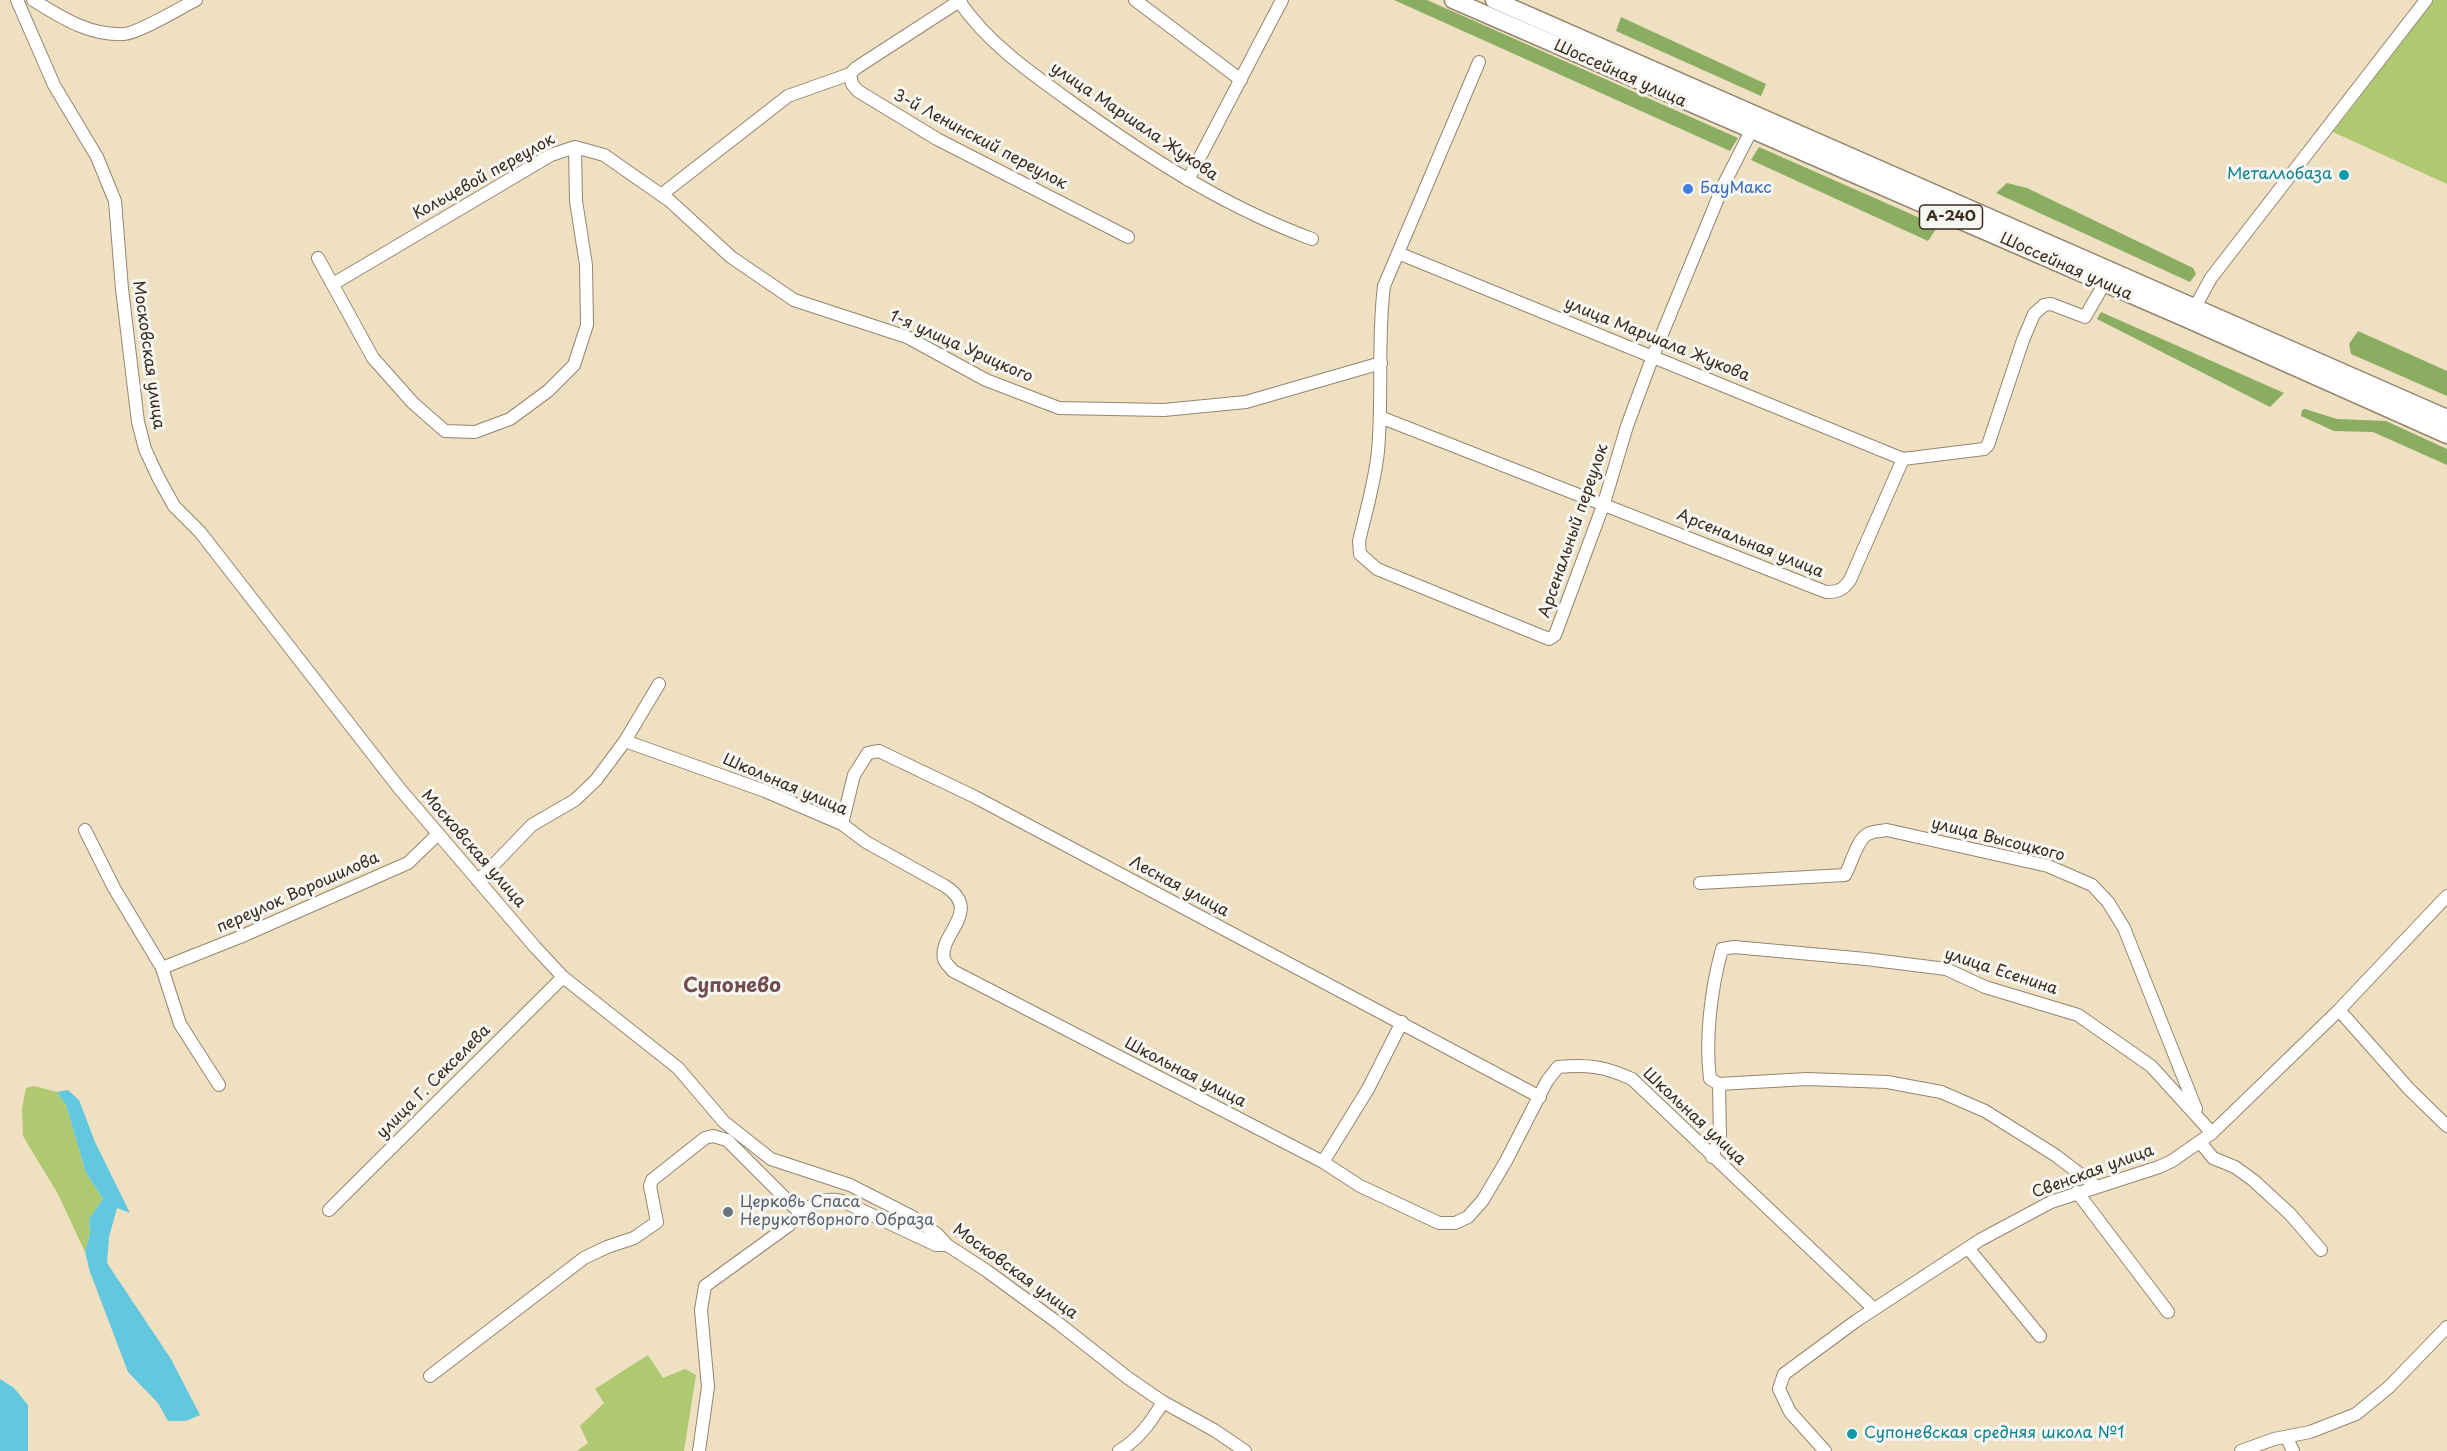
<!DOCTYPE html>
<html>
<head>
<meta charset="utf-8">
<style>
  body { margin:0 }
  canvas { display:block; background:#eee0c1 }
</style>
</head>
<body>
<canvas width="2447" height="1451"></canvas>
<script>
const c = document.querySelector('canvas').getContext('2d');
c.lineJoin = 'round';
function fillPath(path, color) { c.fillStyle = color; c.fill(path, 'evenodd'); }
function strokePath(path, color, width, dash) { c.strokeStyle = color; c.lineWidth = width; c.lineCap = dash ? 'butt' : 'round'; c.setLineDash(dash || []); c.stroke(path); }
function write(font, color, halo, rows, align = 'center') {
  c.font = font + ' "Playpen Sans",sans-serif'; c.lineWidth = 6; c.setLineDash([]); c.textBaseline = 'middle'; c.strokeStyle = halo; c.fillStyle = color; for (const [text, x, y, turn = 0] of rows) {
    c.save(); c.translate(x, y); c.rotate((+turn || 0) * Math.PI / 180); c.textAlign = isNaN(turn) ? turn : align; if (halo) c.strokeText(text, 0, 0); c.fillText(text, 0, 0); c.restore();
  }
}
fillPath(new Path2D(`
  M 2434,0 L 2447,0 L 2447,184 L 2333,132 Z
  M 34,1086 L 57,1092 L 66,1105 L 86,1173 L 103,1199 L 89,1219 L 90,1233 L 85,1252 L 58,1194 L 23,1136 L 22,1109 L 26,1088 Z
  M 648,1355 L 663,1378 L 685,1369 L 696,1375 L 684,1451 L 577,1451 L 588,1443 L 580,1426 L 604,1403 L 595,1389 Z`), '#aec96f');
fillPath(new Path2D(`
  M 1394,0 L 1427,0 L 1738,138 L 1730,151 Z
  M 1621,17 L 1766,84 L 1761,96 L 1616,31 Z
  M 1759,147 L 1938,226 L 1928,241 L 1751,160 Z
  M 2007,183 L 2027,188 L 2193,268 L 2196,274 L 2190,282 L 1996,193 Z
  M 2101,312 L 2284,393 L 2270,407 L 2097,319 Z
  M 2358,331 L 2447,371 L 2447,396 L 2351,354 L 2349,344 Z
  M 2305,409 L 2337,419 L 2386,421 L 2447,449 L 2447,465 L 2373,432 L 2334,431 L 2301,416 L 2302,410 Z`), '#8aad62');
fillPath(new Path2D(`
  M 68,1090 L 79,1100 L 95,1142 L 130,1213 L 117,1208 L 109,1237 L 107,1263 L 171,1359 L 200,1415 L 186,1421 L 168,1421 L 158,1403 L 128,1372 L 90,1272 L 85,1252 L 90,1233 L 89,1219 L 103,1199 L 86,1173 L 66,1105 L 57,1092 Z
  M 0,1379 L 14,1388 L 28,1405 L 28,1451 L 0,1451 Z`), '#62c8df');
const minor = new Path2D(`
  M 17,0 L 54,85 L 97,157 L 115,201 L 122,289 L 138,422 L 145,449 L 158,477 L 174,506 L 200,532 L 399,788 L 535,947 L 563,977 L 678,1068 L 724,1122 L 771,1159 L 850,1185 L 911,1216 L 937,1234 L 947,1245 L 987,1271 L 1058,1323 L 1128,1378 L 1163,1402 L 1214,1430 L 1245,1451
  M 33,0 C 61,17 89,36 124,34 C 139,33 180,8 196,0
  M 961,0 L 856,68 L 850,74 L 852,84 L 858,91 L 937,139 L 1128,237
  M 1135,0 L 1241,80
  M 959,1 C 987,42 1028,71 1067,99 C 1144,155 1223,206 1312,239
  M 1479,62 L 1384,286 C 1377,341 1383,396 1378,451 C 1375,482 1366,511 1359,541 L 1360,554 L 1377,569 L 1549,639 L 1555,635 L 1604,503 L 1627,426 L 1653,356 L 1723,186 L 1751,131
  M 575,147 L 604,155 L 670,201 L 731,257 L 794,300 L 907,337 L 986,380 L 1059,408 L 1164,410 L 1246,402 L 1381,363
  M 1188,180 L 1282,0
  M 661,195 L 788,96 L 850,74
  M 1398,253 L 1903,459
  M 318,258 L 373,358 L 413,403 L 445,431 L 475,432 L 510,419 L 548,391 L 574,365 L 587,325 L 586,265 L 576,201 L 575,147
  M 333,284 L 551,155 L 575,147
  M 2195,307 L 2211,278 L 2426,0
  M 1380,417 L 1826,592 C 1838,592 1843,590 1850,580 L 1903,459 L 1984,449 L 1988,445 L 2023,340 L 2034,314 L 2044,305 L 2051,304 L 2085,317 L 2104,284
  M 625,741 L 659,684
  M 842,824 L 854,775 L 868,753 L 879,751 L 975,797 L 1540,1097
  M 85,830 L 114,888 L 162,968 L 180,1024 L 219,1085
  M 478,881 L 532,825 L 575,800 L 596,780 L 625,741 L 765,791 L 842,824 L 866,842 L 945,886 C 984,911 938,934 944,959 C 945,963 950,967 953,971 L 1323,1162 L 1360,1186 L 1439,1223 L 1455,1223 L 1468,1217 L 1483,1200 L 1506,1161 L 1547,1081 L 1558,1067 C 1588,1064 1606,1067 1632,1079 L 1874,1309
  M 1700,883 L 1845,875 C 1852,863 1857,839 1868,834 C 1873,831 1882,831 1887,830 L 2048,866 L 2092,885 L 2108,902 L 2124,928 L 2196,1109
  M 162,968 L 240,937 L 408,863 L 438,834
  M 2339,1010 L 2409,1089 L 2447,1126
  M 1719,1084 L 1710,1079 C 1705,1038 1711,989 1722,949 L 1734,947 L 1866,959 L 1946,969 L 1985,987 L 2078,1015 L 2151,1066 L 2212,1133
  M 2200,1142 L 2213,1158 L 2235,1167 L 2253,1180 L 2290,1214 L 2321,1250
  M 1712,1157 L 1720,1136 L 1719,1084 L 1807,1079 L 1887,1082 L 1941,1092 L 1985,1111 L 2055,1155 L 2097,1187
  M 1323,1162 L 1368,1089 L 1402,1022
  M 2077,1192 L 2168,1312
  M 329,1210 L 563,977
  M 1968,1248 L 2040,1336
  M 430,1376 L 584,1258 L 607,1247 L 634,1238 L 657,1222 L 650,1186 L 652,1180 L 705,1138 L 713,1136 L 727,1140 L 801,1214 C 813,1203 825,1197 842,1201 L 936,1245 L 947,1245
  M 2287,1438 L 2293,1451
  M 699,1451 L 708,1387 L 701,1310 L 705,1286 L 788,1226 L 801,1214
  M 1119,1451 C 1139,1439 1151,1422 1163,1402
  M 1825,1451 L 1790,1412 L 1779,1389 L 1784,1374 L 1856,1321 L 1980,1240 L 2051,1202 L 2159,1167 L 2172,1161 L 2212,1133 L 2339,1010 L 2447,896
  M 2241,1451 L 2274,1439 L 2310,1432 L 2356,1414 L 2389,1387 L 2447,1327`);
const major = new Path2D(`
  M 1453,0 L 2189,320 L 2447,435
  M 1494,0 L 2447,418`);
strokePath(minor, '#948570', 14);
strokePath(major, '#948570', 19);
strokePath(minor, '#fff', 12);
strokePath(major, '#fff', 16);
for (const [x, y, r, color] of [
  [2344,175,6,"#0f9aa8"],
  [1688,189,6,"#3f7fe0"],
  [728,1212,6,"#6b7280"],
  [1852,1434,6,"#0f9aa8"]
]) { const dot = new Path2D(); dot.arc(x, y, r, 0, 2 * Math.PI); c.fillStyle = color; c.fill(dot); strokePath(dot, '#f6f6f2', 2); }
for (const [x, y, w] of [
  [1951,217,63]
]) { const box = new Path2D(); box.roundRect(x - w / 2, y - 12, w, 24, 4.5); c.fillStyle = '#f6f6f2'; c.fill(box); strokePath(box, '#3b2a1e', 1.5); }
write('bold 15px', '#3b2a1e', null, [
  ["А-240",1951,217]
]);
write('16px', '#3b2a1e', '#f6f6f2', [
  ["Шоссейная улица",1620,74,24],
  ["улица Маршала Жукова",1134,122,34],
  ["3-й Ленинский переулок",980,140,28],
  ["Кольцевой переулок",484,177,-29],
  ["Шоссейная улица",2066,267,24],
  ["улица Маршала Жукова",1657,340,22],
  ["1-я улица Урицкого",961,347,24],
  ["Московская улица",148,355,82],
  ["Арсенальный переулок",1574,531,-71],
  ["Арсенальная улица",1750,544,22],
  ["Школьная улица",785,785,23],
  ["улица Высоцкого",1998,840,14],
  ["Московская улица",473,849,49],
  ["Лесная улица",1179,887,28],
  ["переулок Ворошилова",298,893,-24],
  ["улица Есенина",2001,972,18],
  ["Школьная улица",1185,1073,27],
  ["улица Г. Секселева",434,1082,-45],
  ["Школьная улица",1694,1117,43],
  ["Свенская улица",2093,1172,-20],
  ["Московская улица",1015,1272,36]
]);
write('16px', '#0d838f', '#f6f6f2', [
  ["Металлобаза",2332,175],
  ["Супоневская средняя школа №1",1864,1434,"left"]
], 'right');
write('16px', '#366cbe', '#f6f6f2', [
  ["БауМакс",1700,189]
], 'left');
write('16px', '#5b616d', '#f6f6f2', [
  ["Церковь Спаса",740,1203],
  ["Нерукотворного Образа",740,1221]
], 'left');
write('bold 20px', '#734e50', '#f6f6f2', [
  ["Супонево",732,986]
]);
</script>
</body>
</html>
